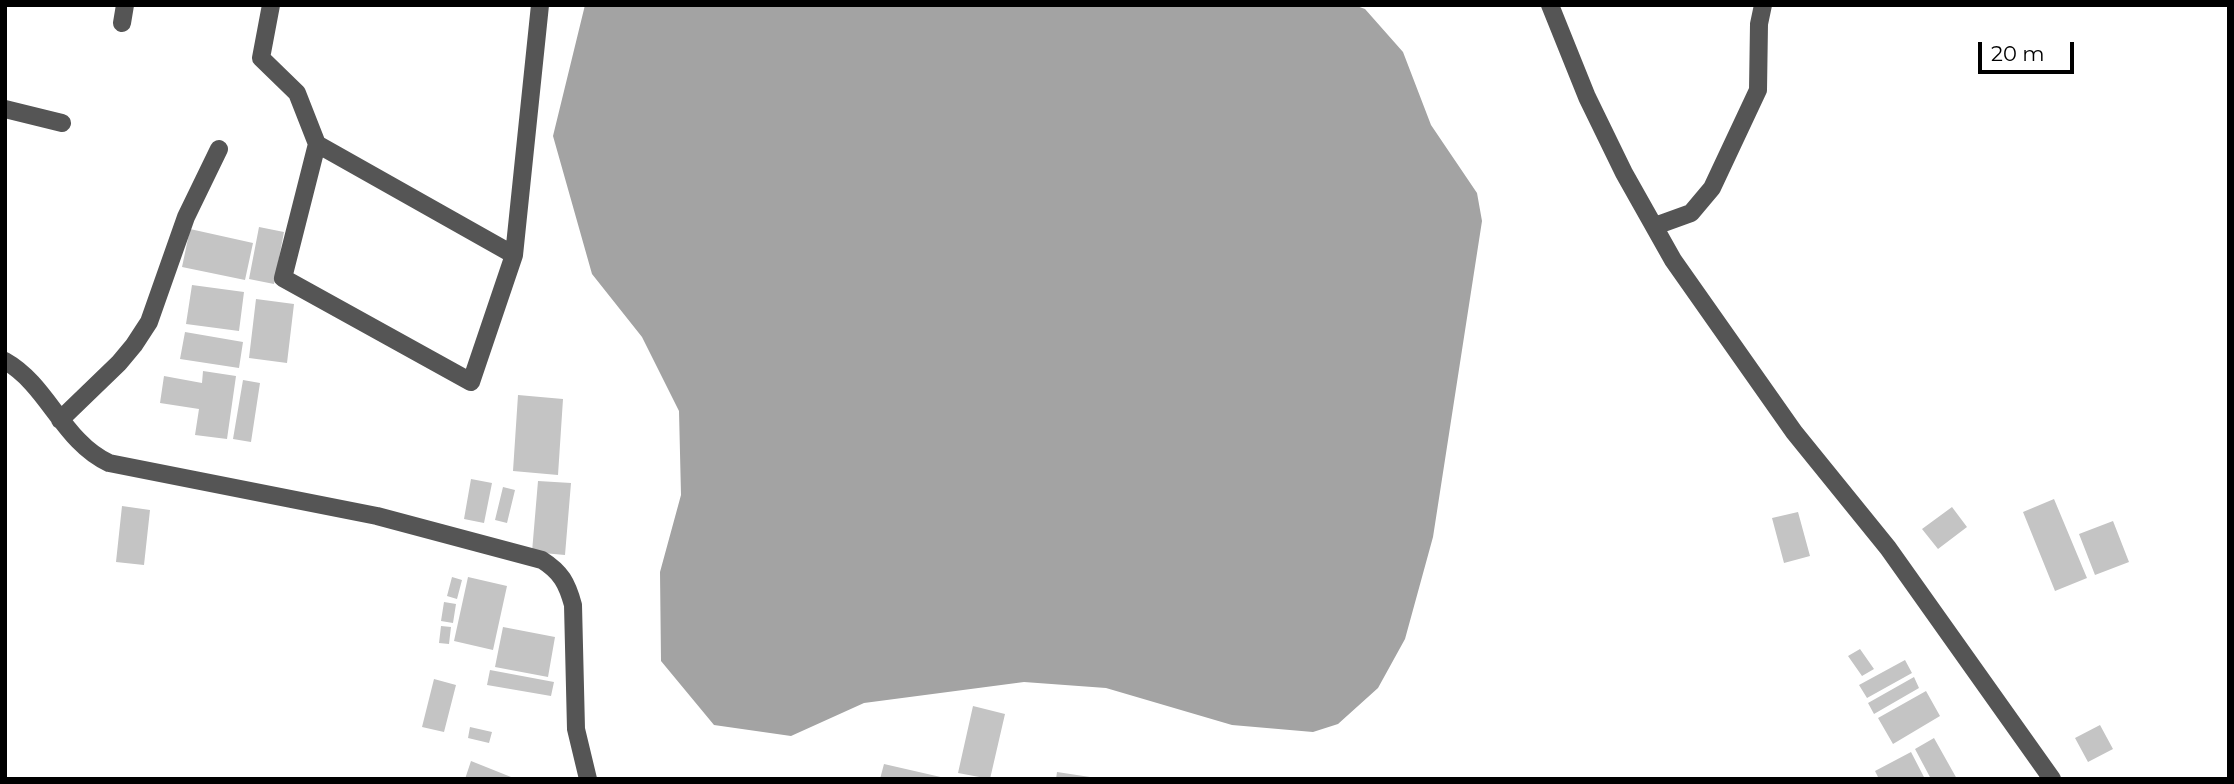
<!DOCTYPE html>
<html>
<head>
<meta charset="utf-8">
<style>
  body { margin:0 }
  #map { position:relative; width:2234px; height:784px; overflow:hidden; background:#fff; font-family:Montserrat,sans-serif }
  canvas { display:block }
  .frame { position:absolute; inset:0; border:7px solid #000; pointer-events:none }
  .scale { position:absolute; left:1978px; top:42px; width:96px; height:32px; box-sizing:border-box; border:4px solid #000; border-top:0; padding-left:9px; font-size:21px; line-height:24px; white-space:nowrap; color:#000; -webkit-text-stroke:5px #fff; paint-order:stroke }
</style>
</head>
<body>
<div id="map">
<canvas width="2234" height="784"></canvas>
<div class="frame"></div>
<div class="scale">20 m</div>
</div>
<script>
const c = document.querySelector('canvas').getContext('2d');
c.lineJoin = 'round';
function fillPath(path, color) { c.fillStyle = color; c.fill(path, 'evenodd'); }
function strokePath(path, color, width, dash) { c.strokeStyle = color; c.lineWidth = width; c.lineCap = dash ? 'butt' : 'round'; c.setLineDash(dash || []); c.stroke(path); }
fillPath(new Path2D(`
  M 585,5 L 1354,5 L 1365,9 L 1403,52 L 1431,125 L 1477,193 L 1482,221 L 1433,537 L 1405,639 L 1378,688 L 1338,724 L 1313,732 L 1232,725 L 1106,688 L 1024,682 L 864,703 L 791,736 L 714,725 L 661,661 L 660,572 L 681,495 L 679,411 L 642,337 L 592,274 L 553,136 Z`), '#a3a3a3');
fillPath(new Path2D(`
  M 259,227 L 284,232 L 274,284 L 249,279 Z
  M 190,229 L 253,243 L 245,280 L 182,267 Z
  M 192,285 L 244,292 L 239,331 L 186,324 Z
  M 256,299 L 294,304 L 287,363 L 249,358 Z
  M 185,332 L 243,342 L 239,368 L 180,359 Z
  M 203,371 L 236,376 L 227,439 L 195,435 L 199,409 L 160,403 L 164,376 L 202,383 Z
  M 243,380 L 260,383 L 251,442 L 233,439 Z
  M 518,395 L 563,399 L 558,475 L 513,471 Z
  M 471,479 L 492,483 L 484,523 L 464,519 Z
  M 538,481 L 571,483 L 565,555 L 532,552 Z
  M 503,487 L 515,490 L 507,523 L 495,520 Z
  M 2054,499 L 2087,578 L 2055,591 L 2023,512 Z
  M 122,506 L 150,510 L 144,565 L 116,562 Z
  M 1952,507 L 1967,527 L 1938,549 L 1922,529 Z
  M 1798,512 L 1810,556 L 1784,563 L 1772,518 Z
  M 2113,521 L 2129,562 L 2095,575 L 2079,534 Z
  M 452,577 L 462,580 L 457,599 L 447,596 Z
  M 468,577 L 507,586 L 493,650 L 454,641 Z
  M 444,602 L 456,604 L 453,623 L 441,621 Z
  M 441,626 L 451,627 L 449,644 L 439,643 Z
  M 503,627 L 555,637 L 548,677 L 495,667 Z
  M 1860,649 L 1874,669 L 1862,676 L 1848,656 Z
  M 1905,660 L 1912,673 L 1867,698 L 1859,685 Z
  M 490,670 L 554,682 L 551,696 L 487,685 Z
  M 1914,677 L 1919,688 L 1874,714 L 1868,703 Z
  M 434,679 L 456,685 L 444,732 L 422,727 Z
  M 1926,691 L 1940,716 L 1893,744 L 1878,718 Z
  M 973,706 L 1005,714 L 990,779 L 958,773 Z
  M 2100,725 L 2113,749 L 2088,762 L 2075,738 Z
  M 470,727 L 492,732 L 489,743 L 468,738 Z
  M 1934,738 L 1957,779 L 1931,779 L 1915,749 Z
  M 1911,752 L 1925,779 L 1879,779 L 1875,771 Z
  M 471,761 L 516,779 L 465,779 Z
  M 884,764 L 945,778 L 945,779 L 880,779 Z
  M 1057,772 L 1090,777 L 1090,779 L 1056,779 Z`), '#c4c4c4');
strokePath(new Path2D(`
  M 271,5 L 261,58 L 297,93 L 317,144 L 283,278 L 471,382 L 514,255 L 540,5
  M 1550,5 L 1587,97 L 1624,173 L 1673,260 L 1794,432 L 1888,548 L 2052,779
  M 122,23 L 125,5
  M 5,109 L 62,123
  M 317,144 L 514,255
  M 1655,226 L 1691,213 L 1712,188 L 1758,90 L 1759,24 L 1763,5
  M 5,361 C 48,385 63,442 109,463 L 377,516 L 542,560 C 561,572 567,583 573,605 L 576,729 L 588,779
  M 60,420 L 119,363 L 134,345 L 149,322 L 186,217 L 219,149`), '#555', 18);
</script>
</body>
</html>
